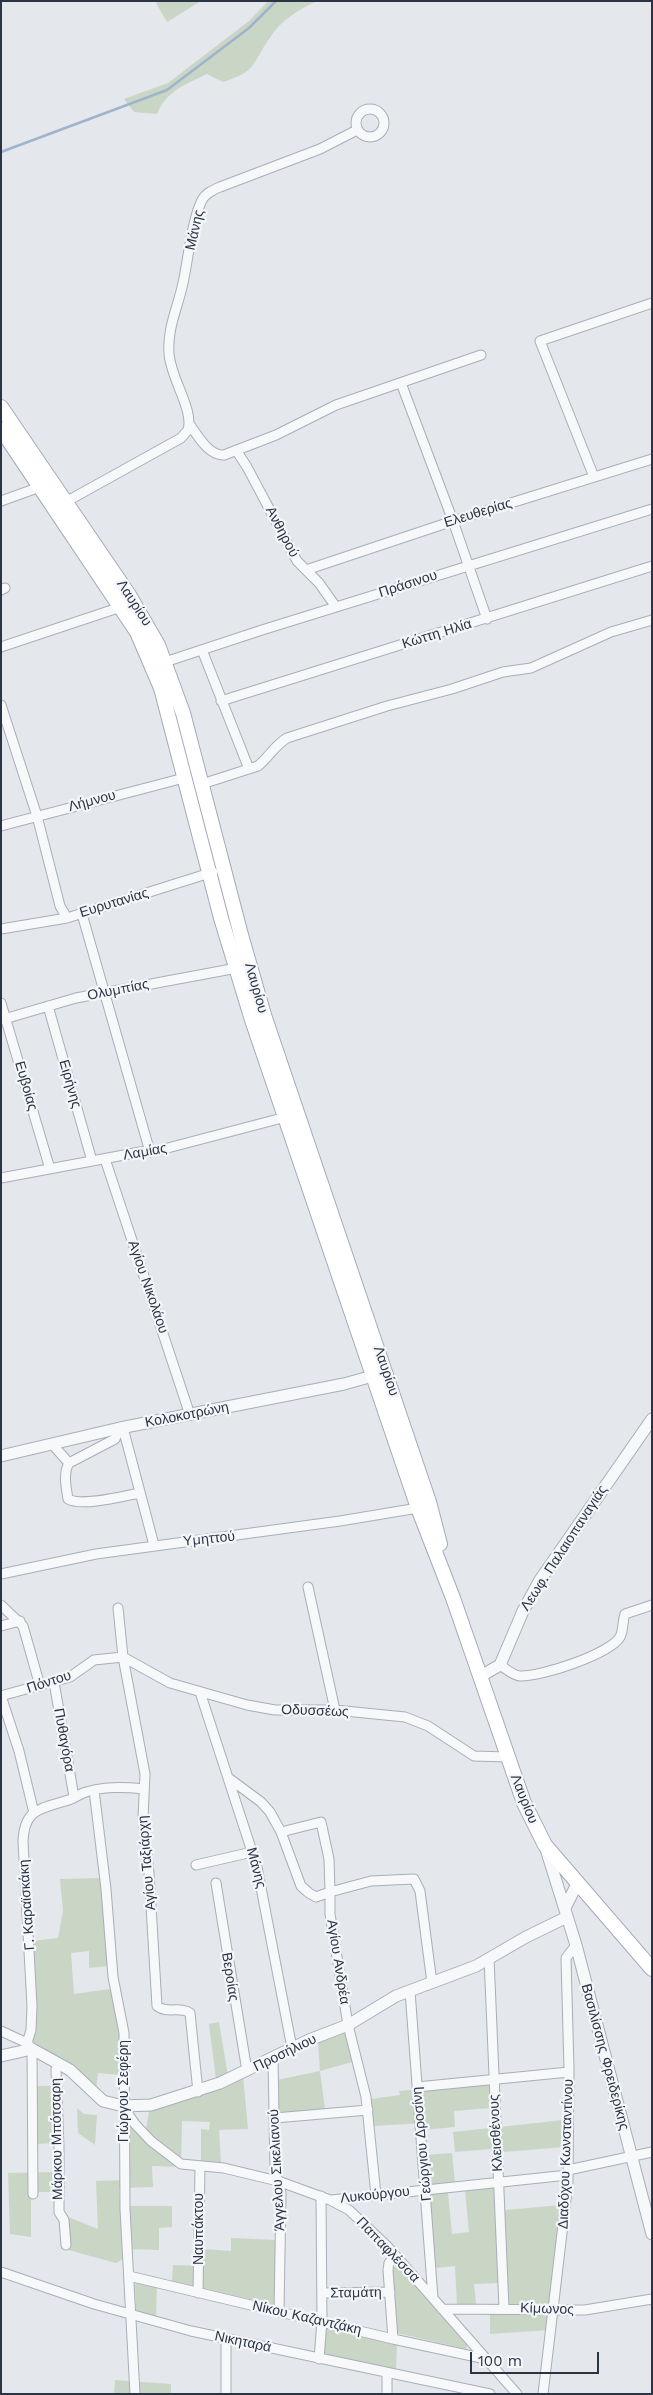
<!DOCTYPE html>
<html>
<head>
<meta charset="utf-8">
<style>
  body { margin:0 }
  #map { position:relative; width:653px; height:2395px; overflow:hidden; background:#e4e7ec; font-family:"Work Sans",sans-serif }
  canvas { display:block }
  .frame { position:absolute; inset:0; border:2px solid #2b3445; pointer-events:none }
  .scale { position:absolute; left:470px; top:2352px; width:129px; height:22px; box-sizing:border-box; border:2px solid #2b3445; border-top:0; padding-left:6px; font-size:15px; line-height:18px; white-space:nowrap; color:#2b3445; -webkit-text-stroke:4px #f4f6f9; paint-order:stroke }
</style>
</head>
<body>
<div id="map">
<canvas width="653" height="2395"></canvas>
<div class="frame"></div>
<div class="scale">100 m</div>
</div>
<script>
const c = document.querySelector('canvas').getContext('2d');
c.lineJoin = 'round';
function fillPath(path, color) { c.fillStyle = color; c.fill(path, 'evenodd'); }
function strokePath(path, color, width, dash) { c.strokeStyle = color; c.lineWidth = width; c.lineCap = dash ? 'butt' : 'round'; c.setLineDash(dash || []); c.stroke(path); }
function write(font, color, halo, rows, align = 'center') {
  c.font = font + ' "Work Sans",sans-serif'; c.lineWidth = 4.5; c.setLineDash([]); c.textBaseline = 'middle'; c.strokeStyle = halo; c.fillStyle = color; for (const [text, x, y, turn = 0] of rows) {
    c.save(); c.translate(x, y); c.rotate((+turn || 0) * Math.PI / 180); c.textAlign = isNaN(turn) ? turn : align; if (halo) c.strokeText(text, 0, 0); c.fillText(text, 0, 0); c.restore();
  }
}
fillPath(new Path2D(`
  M 160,1 L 201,1 L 167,22 L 156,3 Z
  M 268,1 L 317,1 C 298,10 281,20 269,39 C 251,65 257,71 223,82 L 207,74 C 186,84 165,92 157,114 L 134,112 L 124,99 L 168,83 L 249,21 Z
  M 101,1878 L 109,1966 L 89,1968 L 89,1951 L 71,1953 L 74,1994 L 110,1989 L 119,2021 L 120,2075 L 98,2073 L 96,2090 C 75,2067 58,2056 31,2042 L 32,1941 L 58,1938 L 63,1911 L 60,1879 Z
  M 219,2022 L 229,2082 L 243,2076 L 248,2129 L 219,2130 L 221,2163 L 201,2163 L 201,2129 L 209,2130 L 210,2122 L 182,2121 L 181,2167 L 152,2166 L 153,2187 L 119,2188 L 120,2206 L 172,2206 L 172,2227 L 159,2228 L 159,2250 L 123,2249 L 123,2259 L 116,2263 L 61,2248 L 61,2221 L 68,2223 L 68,2217 L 98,2229 L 96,2181 L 129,2180 L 127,2125 L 136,2129 L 145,2137 L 149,2111 L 217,2088 L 209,2024 Z
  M 345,2032 L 352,2062 L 320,2071 L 325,2110 L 278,2115 L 277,2080 L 320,2071 L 318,2042 Z
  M 490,2082 L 490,2108 L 454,2111 L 455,2127 L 424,2130 L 423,2123 L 374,2126 L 371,2099 L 400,2095 L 399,2091 Z
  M 35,2086 L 54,2086 L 57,2143 L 36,2144 Z
  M 77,2108 L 84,2114 L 97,2115 L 95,2145 L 78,2133 Z
  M 564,2120 L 564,2147 L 492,2153 L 491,2149 L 455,2152 L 453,2132 Z
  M 452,2153 L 455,2182 L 447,2183 L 452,2234 L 469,2232 L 465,2190 L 496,2186 L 499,2283 L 474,2284 L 476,2304 L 457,2305 L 455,2266 L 435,2268 L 425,2155 Z
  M 57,2172 L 57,2192 L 31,2192 L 31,2237 L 10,2234 L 8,2173 Z
  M 562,2205 L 549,2330 L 490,2334 L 490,2312 L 508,2311 L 505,2210 Z
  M 231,2238 L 276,2240 L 275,2305 L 172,2281 L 173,2265 L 203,2266 L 203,2249 L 231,2251 Z
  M 391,2267 L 399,2267 L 468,2343 L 466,2349 L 397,2333 Z
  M 135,2281 L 157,2286 L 156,2317 L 136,2311 Z
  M 326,2326 L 397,2343 L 396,2369 L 323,2354 Z
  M 115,2380 L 171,2384 L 171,2394 L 114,2394 Z`), '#c9d6c5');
strokePath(new Path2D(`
  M 1,152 L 167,90 L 249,28 L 276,1`), '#9fb4cc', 2.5);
const minor = new Path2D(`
  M356 123a14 14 0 1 1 28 0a14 14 0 1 1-28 0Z
  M 401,383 L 453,521 L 487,619
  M 190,425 C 198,436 209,456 224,455 L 276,435 L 336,405 L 481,355
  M 236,450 L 247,467 L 297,561 L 319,583 L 336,607
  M 594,477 L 540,341 L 652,303
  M 1,501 L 40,487
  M 62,504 L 181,438 L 188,430 C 194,410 171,379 169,354 C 167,328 178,307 183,283 C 188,260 192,220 202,200 C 206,193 213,190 220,187 L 320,149 L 357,130
  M 306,570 L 453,521 L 652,459
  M 1,590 L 5,588
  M 1,647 L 121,607
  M 202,650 L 249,769
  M 165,662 L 262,630 L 652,509
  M 221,701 L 652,566
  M 1,705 L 37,816 L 60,906 L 67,918
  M 202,784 L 258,766 C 269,757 275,745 287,738 L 387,706 L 452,689 L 503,672 L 531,668 L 611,632 L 652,620
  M 1,826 L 184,778
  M 82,914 L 150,1152
  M 1,929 L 67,918 L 213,872
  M 1,1003 L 50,1169
  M 48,1006 L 92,1161
  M 1,1020 L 76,998 L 237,968
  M 105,1159 L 190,1415
  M 1,1178 L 140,1152 L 160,1150 L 286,1117
  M 120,1428 L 115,1439 L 69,1463 C 63,1473 66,1487 68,1499 C 82,1507 124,1496 140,1493
  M 123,1428 L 154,1545
  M 52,1444 L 69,1463
  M 1,1574 L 96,1554 L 340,1521 L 418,1508
  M 308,1587 L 335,1710
  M 1,1605 L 23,1626 L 40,1686
  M 118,1608 L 123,1657 L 145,1774 L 143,1818 L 149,1873 L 157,2006 C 166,2014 181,2006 190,2013 L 198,2092
  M 1,1626 L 20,1621
  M 500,1665 C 506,1669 514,1676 520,1676 C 541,1677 610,1654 620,1637 C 624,1629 622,1622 625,1614 L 652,1605
  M 54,1682 L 74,1797
  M 200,1692 L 257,1867 L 292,2048
  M 1,1696 L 70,1677 L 94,1660 L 123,1657 L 170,1683 L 247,1705 L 275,1710 L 335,1710 L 405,1717 L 428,1726 L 474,1756 L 508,1757
  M 1,1696 L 19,1751 L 34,1813
  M 230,1779 L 261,1802 L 270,1812 L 281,1832 L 301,1886 L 309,1893 L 316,1897 L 330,1892 L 330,1914 L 348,2025 L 366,2097 L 376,2195
  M 94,1790 L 106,1889 L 113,1977 L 124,2033 L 125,2209 L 135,2394
  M 281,1832 L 321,1822 L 329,1859 L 330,1892 L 371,1881 L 414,1879 L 420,1891 L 432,1983
  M 196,1865 L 252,1852
  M 216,1883 L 247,2071
  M 489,1958 L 504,2308
  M 410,1991 L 433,2298
  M 1,2031 L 27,2043 L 32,2049 L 33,2194
  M 27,2043 L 31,2030 L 32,2006 L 23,1842 C 24,1809 40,1809 65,1801 C 71,1800 77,1796 83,1793 C 103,1786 124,1787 144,1789
  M 273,2058 L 275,2171 L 281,2193 L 279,2312
  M 59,2064 L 56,2069 L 59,2147 L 59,2212 L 64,2220 L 66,2245
  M 417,2087 L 569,2072
  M 123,2107 L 135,2124 L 151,2141 L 181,2164 L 224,2168 L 278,2181 L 330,2200 L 349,2210 L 387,2246 L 517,2394
  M 275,2118 L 368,2110
  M 568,2170 L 652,2152
  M 331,2200 L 568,2175
  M 1,2272 L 94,2304 L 191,2331 L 490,2394
  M 129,2276 L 393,2339 L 486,2359
  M 198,2293 L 200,2166
  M 322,2293 L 390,2292
  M 442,2309 L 585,2310 L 652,2299
  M 393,2339 L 388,2270 L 389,2263 L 396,2256
  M 319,2359 L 322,2321 L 321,2196
  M 226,2394 L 226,2339
  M 387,2394 L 387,2373
  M 543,2394 L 568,2182 L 569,2069 L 566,1958 L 576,1945`);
const tertiary = new Path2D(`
  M 1,1456 L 120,1428 L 344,1384 L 380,1374
  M 481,1676 L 500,1665 L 523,1611 L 540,1580 L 652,1419
  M 546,1849 L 576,1945 L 652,2234
  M 565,1908 L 575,1888 L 579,1885
  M 1,2056 L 32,2049 L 70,2070 L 103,2101 L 123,2106 L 151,2105 L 220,2083 L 309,2040 L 348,2025 L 396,1996 L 476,1966 L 526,1937 L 567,1917`);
const primary = new Path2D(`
  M 1,407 L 129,595 L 158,645 L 183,713 L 241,935 L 264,1015 L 429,1502 L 440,1544
  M 1,429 L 137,632 L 161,688 L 221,918 L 252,1020 L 418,1508 L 453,1598 L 524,1803 L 545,1845 L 652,1969`);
strokePath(minor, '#a9aeb7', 11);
strokePath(tertiary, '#a9aeb7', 13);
strokePath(primary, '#a3abb8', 16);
strokePath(minor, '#f7f8fa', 9);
strokePath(tertiary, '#f7f8fa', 11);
strokePath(primary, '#fff', 14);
write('14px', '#2b3445', '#f4f6f9', [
  ["Μάνης",195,230,-77],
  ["Ελευθερίας",478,513,-17],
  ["Ανθηρού",282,532,62],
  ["Πράσινου",408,584,-18],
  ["Λαυρίου",134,603,57],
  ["Κώττη Ηλία",437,634,-17],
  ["Λήμνου",92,801,-15],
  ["Ευρυτανίας",114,903,-17],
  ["Λαυρίου",256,988,74],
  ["Ολυμπίας",118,990,-11],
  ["Ειρήνης",70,1084,74],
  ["Ευβοίας",26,1086,74],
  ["Λαμίας",145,1152,-10],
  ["Αγίου Νικολάου",148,1287,71],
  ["Λαυρίου",386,1371,71],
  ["Κολοκοτρώνη",187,1415,-11],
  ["Υμηττού",209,1539,-6],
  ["Λεωφ. Παλαιοπαναγιάς",564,1548,-57],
  ["Πόντου",49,1682,-18],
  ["Οδυσσέως",315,1711,2],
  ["Πυθαγόρα",64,1740,80],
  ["Λαυρίου",524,1799,68],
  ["Αγίου Ταξιάρχη",147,1863,-95],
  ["Μάνης",256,1868,75],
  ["Γ. Καραϊσκάκη",27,1905,-94],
  ["Αγίου Ανδρέα",338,1962,81],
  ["Βεροίας",230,1977,81],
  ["Προσήλιου",285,2053,-26],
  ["Βασιλίσσης Φρειδερίκης",605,2057,75],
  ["Γιώργου Σεφέρη",124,2091,-90],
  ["Κλεισθένους",496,2133,-93],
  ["Μάρκου Μπότσαρη",57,2139,-91],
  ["Γεώργιου Δροσίνη",422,2144,-95],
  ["Διαδόχου Κωνσταντίνου",566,2154,-88],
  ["Άγγελου Σικελιανού",277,2170,-93],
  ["Λυκούργου",375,2195,-6],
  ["Ναυπάκτου",199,2229,-90],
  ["Παπαφλέσσα",388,2250,46],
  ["Σταμάτη",356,2293,-1],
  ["Κίμωνος",547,2309,2],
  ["Νίκου Καζαντζάκη",307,2318,13],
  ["Νικηταρά",243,2342,12]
]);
</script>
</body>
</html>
